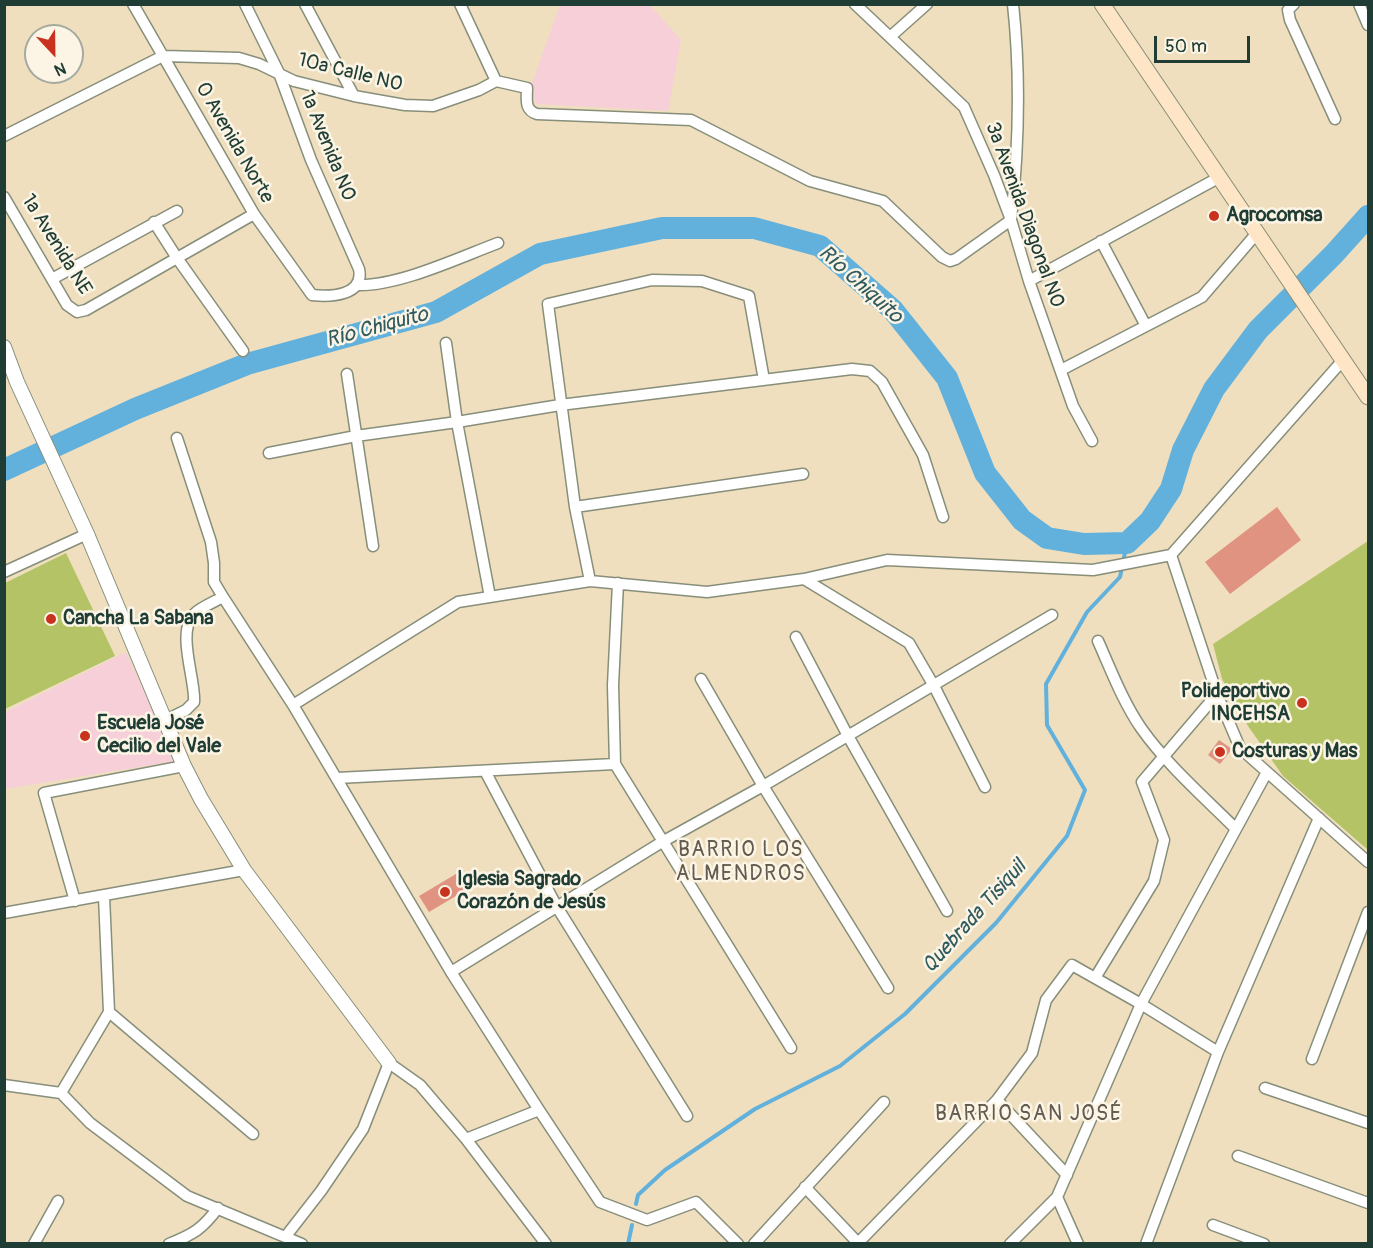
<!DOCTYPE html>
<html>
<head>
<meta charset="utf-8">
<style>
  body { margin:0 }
  #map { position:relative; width:1373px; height:1248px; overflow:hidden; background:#efdfbf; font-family:Pangolin,sans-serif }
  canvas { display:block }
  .frame { position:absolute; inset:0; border:6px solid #1f3d34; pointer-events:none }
  .north { position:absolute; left:24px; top:24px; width:60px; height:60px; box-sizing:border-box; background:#fcf5e5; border:2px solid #a4ab9e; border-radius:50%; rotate:158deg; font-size:16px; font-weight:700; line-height:24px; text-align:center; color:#1f3d34 }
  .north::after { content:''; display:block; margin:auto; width:21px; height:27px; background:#c8321e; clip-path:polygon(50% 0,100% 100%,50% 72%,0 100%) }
  .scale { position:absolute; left:1154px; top:36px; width:96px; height:27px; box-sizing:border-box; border:3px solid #1f3d34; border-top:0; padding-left:8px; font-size:18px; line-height:21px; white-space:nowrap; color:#1f3d34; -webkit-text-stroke:4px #fcf5e5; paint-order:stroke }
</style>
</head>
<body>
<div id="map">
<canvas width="1373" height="1248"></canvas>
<div class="frame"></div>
<div class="north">N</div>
<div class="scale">50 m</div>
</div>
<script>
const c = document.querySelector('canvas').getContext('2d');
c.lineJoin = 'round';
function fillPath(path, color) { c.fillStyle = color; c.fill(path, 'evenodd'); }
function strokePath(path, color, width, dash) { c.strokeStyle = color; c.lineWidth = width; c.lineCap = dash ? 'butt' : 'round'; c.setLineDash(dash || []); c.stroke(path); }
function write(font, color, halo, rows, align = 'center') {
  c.font = font + ' Pangolin,sans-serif'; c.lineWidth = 5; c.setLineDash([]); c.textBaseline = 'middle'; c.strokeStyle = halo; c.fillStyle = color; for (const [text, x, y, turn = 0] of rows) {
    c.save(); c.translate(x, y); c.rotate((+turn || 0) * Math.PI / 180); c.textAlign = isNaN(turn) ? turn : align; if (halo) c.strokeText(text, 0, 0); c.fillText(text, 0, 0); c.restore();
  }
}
fillPath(new Path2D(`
  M 560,5 L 650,5 L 681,40 L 668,111 L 536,104 L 532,95 L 531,86 Z
  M 126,652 L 176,761 L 5,789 L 5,712 Z`), '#f6cfd8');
fillPath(new Path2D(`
  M 1368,541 L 1368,850 L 1283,776 L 1248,726 L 1222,679 L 1213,644 Z
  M 66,553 L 115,656 L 5,709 L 5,583 Z`), '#b3c366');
strokePath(new Path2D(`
  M 636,1204 L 638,1195 L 665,1170 L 755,1109 L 840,1066 L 905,1014 L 996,923 L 1067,836 L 1085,790 L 1047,725 L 1046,684 L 1087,612 L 1120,577 L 1127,543
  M 628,1244 L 632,1225`), '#62b1dc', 4);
strokePath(new Path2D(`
  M 4,470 L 135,409 L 247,364 L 436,312 L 540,254 L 662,228 L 754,228 L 820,246 L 893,310 L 947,378 L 985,473 L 1022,520 L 1047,538 L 1084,544 L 1127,543 L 1150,521 L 1171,489 L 1183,450 L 1214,389 L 1258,330 L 1334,254 L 1368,216`), '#62b1dc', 22);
fillPath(new Path2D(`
  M 1277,507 L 1301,540 L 1230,594 L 1205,562 Z
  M 1219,740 L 1232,749 L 1220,764 L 1208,755 Z
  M 461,871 L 471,887 L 429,912 L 419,896 Z`), '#e09380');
const minor = new Path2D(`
  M 133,4 L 254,214 L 312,295 C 330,297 365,296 359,269 L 311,160 L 279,73 L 245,4
  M 305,4 L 354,96
  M 460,4 L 496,81
  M 855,4 L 964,107 L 994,175 L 1011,220 L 1029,281 L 1073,406 L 1092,441
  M 1294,4 L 1288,10 L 1290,20 L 1335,119
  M 1359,4 L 1368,25
  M 890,37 L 927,4
  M 4,136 L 163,56 L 239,58 L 259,64 L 294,81 L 354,96 L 405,105 L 433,106 L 479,90 L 496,81 L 527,88 C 527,99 524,110 537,114 L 691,120 L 810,181 L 883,201 L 942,257 L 950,261 L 956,259 L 1011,220 C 1019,147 1021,78 1013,4
  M 4,197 L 67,305 L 77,312 L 86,310 L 254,214
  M 154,222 L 177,258 L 243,351
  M 1101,241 L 1146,326
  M 52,279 L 177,211
  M 1029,281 L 1218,178
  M 358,285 C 399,286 458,258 498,243
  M 446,343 L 457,422 L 490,597
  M 1061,370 L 1202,297 L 1257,233
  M 347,374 L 373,546
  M 177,438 L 211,542 L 214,563 L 214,582 L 223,597
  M 269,453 L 356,436 L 457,422 L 560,405 L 852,369 L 870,371 L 882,382 L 923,455 L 943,517
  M 575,507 L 803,474
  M 1171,555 L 1217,694 L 1240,748 L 1368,862
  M 4,572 L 87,534
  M 804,579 L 909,643 L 934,686 L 985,787
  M 590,581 L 575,507 L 548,304 L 652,280 L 702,281 L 749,296 L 764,380
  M 796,637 L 848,736 L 947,911
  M 1098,641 C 1111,670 1123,702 1141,728 C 1167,765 1204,797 1236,829
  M 701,679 L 763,786 L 888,988
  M 293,705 L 458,602 L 590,581 L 707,592 L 804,579 L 887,560 L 1093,570 L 1171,555 L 1343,360
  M 166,720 L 186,710 L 194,702 C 196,681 176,632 194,614 C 201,607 214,602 223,597 L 293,705 L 451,972 L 539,1110 L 600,1202 L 647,1220 L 696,1202 L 738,1244
  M 615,764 L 613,685 L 618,583
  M 485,771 L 557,907 L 687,1116
  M 337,778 L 615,764 L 791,1048
  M 75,901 L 44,793 L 184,766
  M 4,913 L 244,870
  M 451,972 L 662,842 L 763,786 L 1052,615
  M 1095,978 L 1154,881 L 1164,840 L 1142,782 L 1217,694
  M 109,1012 L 253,1134
  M 1312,1059 L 1368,912
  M 4,1085 L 61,1093 L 90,1123 L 187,1196 L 302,1244
  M 1265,1088 L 1368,1123
  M 61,1093 L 109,1012 L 104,896
  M 997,1100 L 1067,1175
  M 466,1139 L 539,1110
  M 1238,1156 L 1368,1203
  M 805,1187 L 859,1244
  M 1057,1197 L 1078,1244
  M 1213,1225 L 1264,1244
  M 286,1236 L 321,1191 L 363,1129 L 389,1063 L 420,1085 L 466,1139 L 546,1244
  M 34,1244 L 58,1201
  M 169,1244 C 194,1234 202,1229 218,1208
  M 754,1244 L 884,1102
  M 857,1244 L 997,1100 L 1032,1053 L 1046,1000 L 1072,965 L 1141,1004 L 1218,1052
  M 1010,1244 L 1057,1197 L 1141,1004 L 1267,772
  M 1146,1244 L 1218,1052 L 1319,818`);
const tertiary = new Path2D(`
  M 4,347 L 17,382 L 87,534 L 184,766 L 201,799 L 244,870 L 389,1063`);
const secondary = new Path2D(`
  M 1102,4 L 1368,397`);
strokePath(minor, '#878e7a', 13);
strokePath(tertiary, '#878e7a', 16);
strokePath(secondary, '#878e7a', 17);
strokePath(minor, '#fff', 10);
strokePath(tertiary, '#fff', 14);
strokePath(secondary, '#fee5c5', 15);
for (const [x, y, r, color] of [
  [1214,216,6,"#c8321e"],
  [51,619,6,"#c8321e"],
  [1302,703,6,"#c8321e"],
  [85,736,6,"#c8321e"],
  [1220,752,6,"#c8321e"],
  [445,892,6,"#c8321e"]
]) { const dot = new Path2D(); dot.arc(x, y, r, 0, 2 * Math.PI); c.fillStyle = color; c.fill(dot); strokePath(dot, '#fcf5e5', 2); }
write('20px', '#1f3d34', '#fcf5e5', [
  ["10a Calle NO",350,73,14],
  ["0 Avenida Norte",234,143,60],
  ["1a Avenida NO",327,146,68],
  ["3a Avenida Diagonal NO",1024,215,70],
  ["1a Avenida NE",56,245,58]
]);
write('bold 20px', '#1f3d34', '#fcf5e5', [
  ["Agrocomsa",1226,216],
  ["Cancha La Sabana",63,619],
  ["Polideportivo",1290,692,"right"],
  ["INCEHSA",1290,715,"right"],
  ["Escuela José",97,724],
  ["Cecilio del Vale",97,747],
  ["Costuras y Mas",1232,752],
  ["Iglesia Sagrado",457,880],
  ["Corazón de Jesús",457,903]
], 'left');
write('italic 21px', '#305a5e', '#fcf5e5', [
  ["Río Chiquito",860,285,42],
  ["Río Chiquito",377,328,-15],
  ["Quebrada Tisiquil",975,917,-48]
]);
c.letterSpacing = '1.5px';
write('21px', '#635b4f', '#fcf5e5', [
  ["BARRIO LOS",741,851],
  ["ALMENDROS",741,875],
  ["BARRIO SAN JOSÉ",1029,1115]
]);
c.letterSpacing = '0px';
</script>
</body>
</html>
